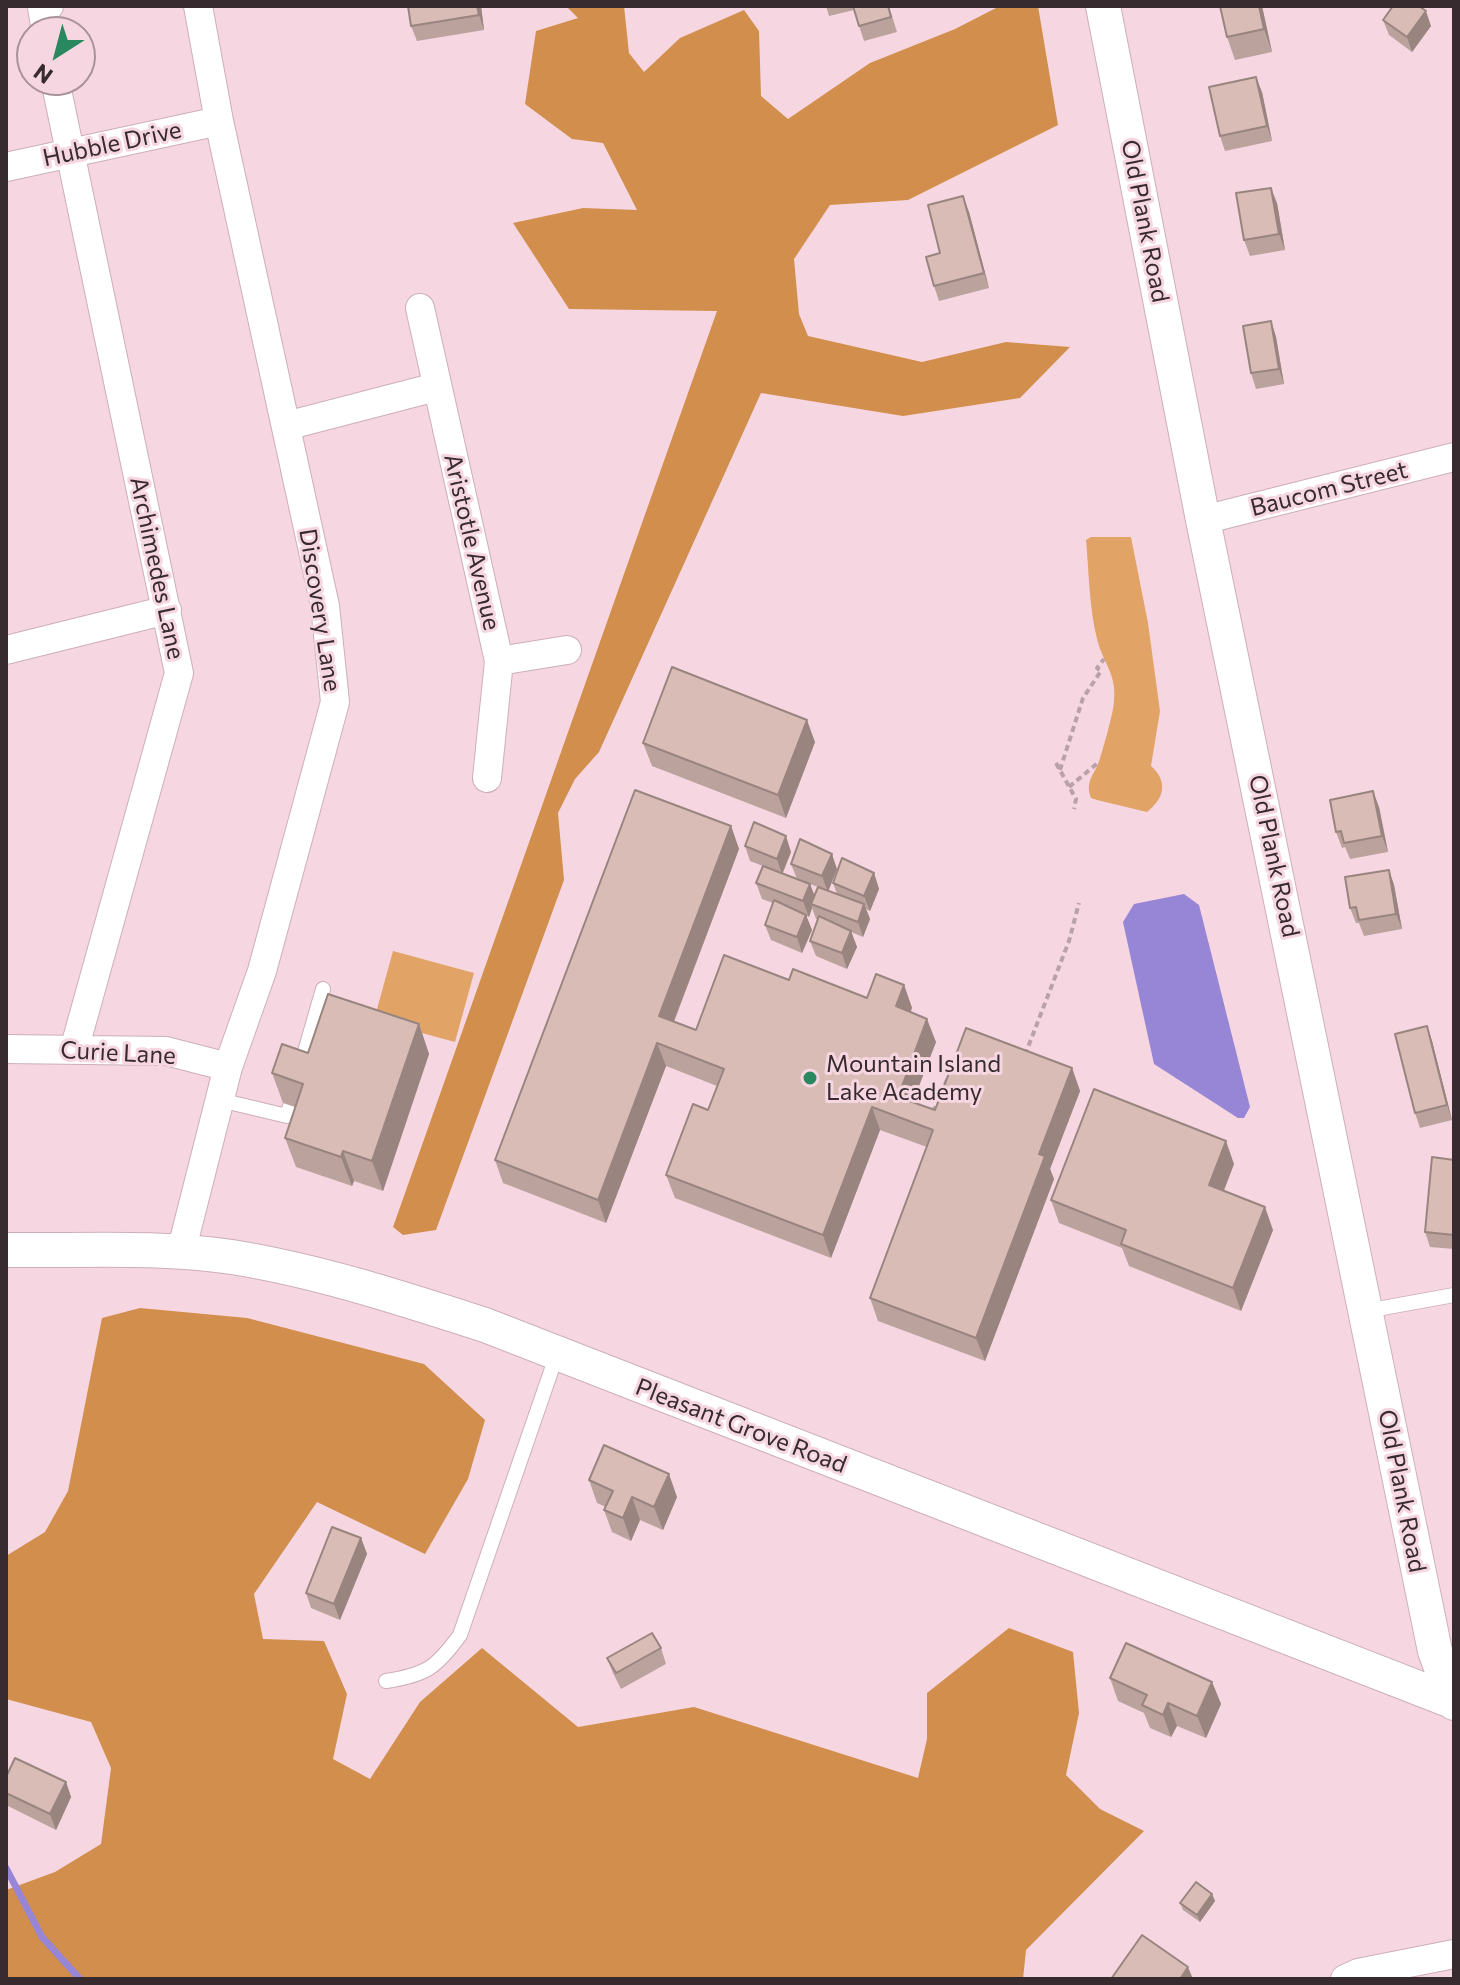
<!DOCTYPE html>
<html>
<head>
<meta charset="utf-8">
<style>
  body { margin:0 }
  #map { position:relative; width:1460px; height:1985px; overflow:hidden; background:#f6d7e1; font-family:Commissioner,sans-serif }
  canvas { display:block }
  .frame { position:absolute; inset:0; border:8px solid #372b2f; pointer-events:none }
  .north { position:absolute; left:16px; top:16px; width:80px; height:80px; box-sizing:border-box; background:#f6d7e1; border:2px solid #aa929a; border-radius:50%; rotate:216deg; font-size:22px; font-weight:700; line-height:32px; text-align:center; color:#372b2f }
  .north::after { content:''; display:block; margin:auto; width:28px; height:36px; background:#298860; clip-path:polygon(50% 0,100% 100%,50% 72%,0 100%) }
</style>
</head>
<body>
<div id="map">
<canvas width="1460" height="1985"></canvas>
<div class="frame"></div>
<div class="north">N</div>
</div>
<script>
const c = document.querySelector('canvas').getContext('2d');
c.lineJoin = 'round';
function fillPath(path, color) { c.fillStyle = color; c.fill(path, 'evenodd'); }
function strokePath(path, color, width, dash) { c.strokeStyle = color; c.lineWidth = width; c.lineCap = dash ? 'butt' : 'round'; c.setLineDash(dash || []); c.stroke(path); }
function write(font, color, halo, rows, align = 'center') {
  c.font = font + ' Commissioner,sans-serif'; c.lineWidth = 6; c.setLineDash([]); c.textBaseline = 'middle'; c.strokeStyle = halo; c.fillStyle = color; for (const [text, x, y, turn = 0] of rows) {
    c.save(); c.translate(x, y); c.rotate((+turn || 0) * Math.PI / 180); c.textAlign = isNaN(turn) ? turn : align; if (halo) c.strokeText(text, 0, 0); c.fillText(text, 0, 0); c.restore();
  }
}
fillPath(new Path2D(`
  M 1091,537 L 1131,537 L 1148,623 L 1160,711 L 1151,766 C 1168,781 1165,798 1147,812 L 1097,800 L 1091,798 C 1084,780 1096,774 1100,758 C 1104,746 1111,720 1113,709 C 1119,674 1104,667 1097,639 C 1089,607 1089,572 1086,540 Z
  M 393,951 L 474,973 L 455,1042 L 374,1020 Z`), '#e2a367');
fillPath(new Path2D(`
  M 566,6 L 624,6 L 629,53 L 644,72 L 680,38 L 744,10 L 759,31 L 761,96 L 788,119 L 870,63 L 955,29 L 1000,6 L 1038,6 L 1058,125 L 908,200 L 830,205 L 794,259 L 799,314 L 808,336 L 922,362 L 1006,342 L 1070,347 L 1020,398 L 903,416 L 761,393 L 599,752 L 575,779 L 558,813 L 564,880 L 436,1230 L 403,1235 L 393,1227 L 717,311 L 569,309 L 513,223 L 583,208 L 637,210 L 603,143 L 572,139 L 525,104 L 536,31 L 578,18 Z
  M 140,1308 L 247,1318 L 424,1364 L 485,1420 L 468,1479 L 425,1554 L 317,1502 L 254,1594 L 263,1639 L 324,1641 L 347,1694 L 333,1759 L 370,1779 L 420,1702 L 482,1648 L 578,1727 L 694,1707 L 918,1778 L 927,1739 L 927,1693 L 1009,1628 L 1073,1652 L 1079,1713 L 1066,1775 L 1100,1809 L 1144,1831 L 1026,1950 L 1023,1979 L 6,1979 L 6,1890 L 55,1872 L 101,1844 L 111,1768 L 91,1722 L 6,1699 L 6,1556 L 45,1532 L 68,1491 L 102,1318 Z`), '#d28e4c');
fillPath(new Path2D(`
  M 1184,894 L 1199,905 L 1250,1107 L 1244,1118 L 1238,1118 L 1154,1064 L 1123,922 L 1134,904 Z`), '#9686d5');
strokePath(new Path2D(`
  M 6,1868 L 42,1937 L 80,1979`), '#9686d5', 7);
const service = new Path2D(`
  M 300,1069 L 323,989
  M 220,1100 L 287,1116 L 290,1106
  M 1366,1311 L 1454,1295
  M 386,1681 C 426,1675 436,1668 460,1635 L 557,1354`);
const minor = new Path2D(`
  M 46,32 L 42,7 L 49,6
  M 55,80 L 179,673 L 74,1050
  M 6,167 L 219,121
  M 420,308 L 499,661 L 487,778
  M 286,426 L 436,387
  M 1203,520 L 1454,457
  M 6,650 L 167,610
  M 499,661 L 567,650
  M 6,1049 L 166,1051 L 228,1067
  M 181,1252 L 228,1067 L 262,971 L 335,702 L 325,606 L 219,121 L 198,6
  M 1345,1979 L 1358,1973 L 1454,1954`);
const tertiary = new Path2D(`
  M 1103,6 L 1203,520 L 1435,1651 L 1454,1703
  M 6,1250 C 81,1251 157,1246 232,1257 C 319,1271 401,1298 485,1325 L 1454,1702`);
strokePath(service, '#ccafb8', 16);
strokePath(minor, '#ccafb8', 30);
strokePath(tertiary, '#ccafb8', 36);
strokePath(new Path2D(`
  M 1056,763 L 1076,799 L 1074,809
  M 1060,770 L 1083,698 L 1101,671 L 1097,668 L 1104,659
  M 1069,787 L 1099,762
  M 1025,1055 L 1069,941 L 1079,903
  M 933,1112 L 962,1045`), '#baa1a9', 4, [6, 4]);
strokePath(service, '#fff', 14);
strokePath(minor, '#fff', 28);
strokePath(tertiary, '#fff', 34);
fillPath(new Path2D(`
  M 408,6 L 481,6 L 484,30 L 417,41 L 411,26 Z
  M 826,6 L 889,6 L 897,32 L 864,41 L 854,10 L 829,16 Z
  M 1220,6 L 1262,6 L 1272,52 L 1235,60 L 1227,37 Z
  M 1383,20 L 1431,26 L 1412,52 L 1389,35 Z
  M 1262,92 L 1272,141 L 1225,151 L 1220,136 Z
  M 1277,203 L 1285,250 L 1250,256 L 1244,240 Z
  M 969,212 L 989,288 L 939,301 L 934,286 L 940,253 Z
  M 1271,321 L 1276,337 L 1284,384 L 1256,389 L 1251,373 Z
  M 815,742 L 786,818 L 652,766 L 643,743 Z
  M 1379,807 L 1388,852 L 1350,859 L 1345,847 L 1342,848 L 1336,832 Z
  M 731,826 L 739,849 L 674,1022 L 696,1030 L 789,980 L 867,998 L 904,985 L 912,1008 L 910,1012 L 936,1042 L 913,1102 L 935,1110 L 1072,1068 L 1080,1091 L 1050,1169 L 1054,1179 L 985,1361 L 878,1321 L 870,1298 L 927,1147 L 880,1130 L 831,1258 L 675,1198 L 666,1175 L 708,1110 L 717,1086 L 666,1066 L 606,1223 L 503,1183 L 495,1160 Z
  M 745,846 L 791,852 L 783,873 L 797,879 L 791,864 L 837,869 L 828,891 L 837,894 L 833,883 L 874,873 L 879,889 L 870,911 L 866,909 L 870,919 L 863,937 L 851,932 L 857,947 L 847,969 L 816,956 L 810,941 L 818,920 L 816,919 L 812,908 L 809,917 L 806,916 L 812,930 L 802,953 L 771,940 L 765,925 L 773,903 L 762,899 L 756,883 L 763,866 L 750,861 ZM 810,884 L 818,887 L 814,896 Z
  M 1389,870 L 1394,885 L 1402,929 L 1364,936 L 1359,923 L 1356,923 L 1350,908 Z
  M 419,1024 L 429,1054 L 383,1191 L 354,1181 L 352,1186 L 296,1167 L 285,1138 L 295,1107 L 283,1103 L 272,1073 L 308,1053 Z
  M 1427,1026 L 1432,1041 L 1452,1120 L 1420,1128 L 1415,1113 Z
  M 1454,1160 L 1454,1249 L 1430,1247 L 1425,1232 Z
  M 1234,1164 L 1224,1191 L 1273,1230 L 1241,1311 L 1129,1266 L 1122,1248 L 1059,1223 L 1051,1200 Z
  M 589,1480 L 677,1497 L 663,1530 L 640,1520 L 631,1541 L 612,1532 L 604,1510 L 606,1507 L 597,1503 Z
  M 361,1538 L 367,1554 L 340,1620 L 311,1608 L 306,1593 Z
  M 661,1648 L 666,1664 L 621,1689 L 613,1673 L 607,1658 Z
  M 1110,1678 L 1212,1682 L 1221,1704 L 1206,1738 L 1177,1726 L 1171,1737 L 1150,1728 L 1144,1713 L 1118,1701 Z
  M 6,1777 L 66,1782 L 71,1797 L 56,1830 L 6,1805 Z
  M 1212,1894 L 1215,1901 L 1200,1922 L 1183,1910 L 1180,1903 Z`), '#bba29d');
fillPath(new Path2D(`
  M 477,6 L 481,6 L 484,30 L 479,15 Z
  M 1259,6 L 1262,6 L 1272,52 L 1264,29 Z
  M 1426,11 L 1431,26 L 1412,52 L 1407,37 Z
  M 1256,77 L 1262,92 L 1272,141 L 1267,126 Z
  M 1271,188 L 1277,203 L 1285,250 L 1279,234 Z
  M 963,196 L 969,212 L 989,288 L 984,273 Z
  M 1271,321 L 1276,337 L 1284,384 L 1279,369 Z
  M 807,720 L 815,742 L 786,818 L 778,795 Z
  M 1373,791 L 1379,807 L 1388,852 L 1382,836 Z
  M 731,826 L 739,849 L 667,1039 L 659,1016 Z
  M 786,836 L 791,852 L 782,874 L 777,859 Z
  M 832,854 L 837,869 L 828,892 L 822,876 Z
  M 1389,870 L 1394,885 L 1402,929 L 1396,914 Z
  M 874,873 L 879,889 L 870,911 L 864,896 Z
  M 810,884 L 816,899 L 811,904 L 812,908 L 809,917 L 803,901 Z
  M 864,904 L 870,919 L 863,937 L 858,922 Z
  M 806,915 L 812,930 L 802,953 L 797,937 Z
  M 851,931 L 857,947 L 847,969 L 842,953 Z
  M 904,985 L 912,1008 L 904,1029 L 896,1006 Z
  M 927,1019 L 936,1042 L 906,1119 L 898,1097 Z
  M 419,1024 L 429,1054 L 383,1191 L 372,1161 Z
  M 1427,1026 L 1432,1041 L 1452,1120 L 1447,1105 Z
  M 657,1043 L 666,1066 L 606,1223 L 598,1200 Z
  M 1072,1068 L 1080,1091 L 1050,1169 L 1054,1179 L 985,1361 L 976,1338 L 1039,1154 Z
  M 872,1107 L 880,1130 L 831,1258 L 823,1235 Z
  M 1226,1141 L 1234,1164 L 1217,1207 L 1209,1185 Z
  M 343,1151 L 354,1181 L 352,1186 L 341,1157 Z
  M 1265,1207 L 1273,1230 L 1241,1311 L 1233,1288 Z
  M 669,1474 L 677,1497 L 663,1530 L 654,1507 Z
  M 632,1497 L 640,1520 L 631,1541 L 623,1518 Z
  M 361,1538 L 367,1554 L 340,1620 L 334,1604 Z
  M 1212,1682 L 1221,1704 L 1206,1738 L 1197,1716 Z
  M 1168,1703 L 1177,1726 L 1171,1737 L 1163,1715 Z
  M 66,1782 L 71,1797 L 56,1830 L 50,1814 Z
  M 1212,1894 L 1215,1901 L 1200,1922 L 1197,1915 Z
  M 1188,1967 L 1193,1979 L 1180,1979 Z`), '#99847f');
const building = new Path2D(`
  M 408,6 L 477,6 L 479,15 L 411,26 Z
  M 853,6 L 888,6 L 891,17 L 859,26 Z
  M 1220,6 L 1259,6 L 1264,29 L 1227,37 Z
  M 1393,6 L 1419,6 L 1426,11 L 1407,37 L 1383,20 Z
  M 1256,77 L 1267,126 L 1220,136 L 1209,87 Z
  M 1271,188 L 1279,234 L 1244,240 L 1236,193 Z
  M 963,196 L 984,273 L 934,286 L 926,257 L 940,253 L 928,205 Z
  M 1271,321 L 1279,369 L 1251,373 L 1243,326 Z
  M 672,667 L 807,720 L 778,795 L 643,743 Z
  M 635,790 L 731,826 L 659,1016 L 696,1030 L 724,955 L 789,980 L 793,969 L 867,998 L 876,974 L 904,985 L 896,1006 L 927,1019 L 898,1097 L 935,1110 L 966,1028 L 1072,1068 L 1039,1154 L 1045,1156 L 976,1338 L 870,1298 L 933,1130 L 872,1107 L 823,1235 L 666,1175 L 693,1104 L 708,1110 L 724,1069 L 657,1043 L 598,1200 L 495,1160 Z
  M 1373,791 L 1382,836 L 1344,843 L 1341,831 L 1336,832 L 1330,800 Z
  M 754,822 L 786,836 L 777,859 L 745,846 Z
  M 800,839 L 832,854 L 822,876 L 791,864 Z
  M 842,858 L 874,873 L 864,896 L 833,883 Z
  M 763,866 L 810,884 L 803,901 L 756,883 Z
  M 1389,870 L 1396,914 L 1359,920 L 1356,907 L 1350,908 L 1345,877 Z
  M 818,887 L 864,904 L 858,922 L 811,904 Z
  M 774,900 L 806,915 L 797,937 L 765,925 Z
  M 819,916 L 851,931 L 842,953 L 810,941 Z
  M 328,994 L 419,1024 L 372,1161 L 343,1151 L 341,1157 L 285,1138 L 303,1084 L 272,1073 L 282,1044 L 308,1053 Z
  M 1427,1026 L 1447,1105 L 1415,1113 L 1395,1034 Z
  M 1094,1089 L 1226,1141 L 1209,1185 L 1265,1207 L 1233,1288 L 1121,1244 L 1126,1230 L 1051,1200 Z
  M 1432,1157 L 1454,1160 L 1454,1235 L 1425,1232 Z
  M 604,1445 L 669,1474 L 654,1507 L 632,1497 L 623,1518 L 604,1510 L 613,1491 L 589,1480 Z
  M 332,1527 L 361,1538 L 334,1604 L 306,1593 Z
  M 652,1633 L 661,1648 L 616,1673 L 607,1658 Z
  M 1126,1643 L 1212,1682 L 1197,1716 L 1168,1703 L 1163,1715 L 1142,1705 L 1147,1695 L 1110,1678 Z
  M 15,1758 L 66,1782 L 50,1814 L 6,1793 L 6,1777 Z
  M 1196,1882 L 1212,1894 L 1197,1915 L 1180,1903 Z
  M 1142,1935 L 1188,1967 L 1180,1979 L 1111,1979 Z`);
fillPath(building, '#dabcb6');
strokePath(building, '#99847f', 2);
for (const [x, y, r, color] of [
  [810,1078,8,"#298860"]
]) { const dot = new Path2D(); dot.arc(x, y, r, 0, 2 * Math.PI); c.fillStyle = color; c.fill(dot); strokePath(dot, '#f6d7e1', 3); }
write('24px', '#372b2f', '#f6d7e1', [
  ["Hubble Drive",112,144,-12],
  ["Old Plank Road",1145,221,79],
  ["Baucom Street",1329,489,-14],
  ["Aristotle Avenue",472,542,77],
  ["Archimedes Lane",157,568,78],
  ["Discovery Lane",320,610,81],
  ["Old Plank Road",1274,856,78],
  ["Curie Lane",118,1053,3],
  ["Pleasant Grove Road",741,1426,21],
  ["Old Plank Road",1402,1491,79]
]);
write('24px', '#372b2f', '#f6d7e1', [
  ["Mountain Island",826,1064],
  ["Lake Academy",826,1092]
], 'left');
</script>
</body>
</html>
